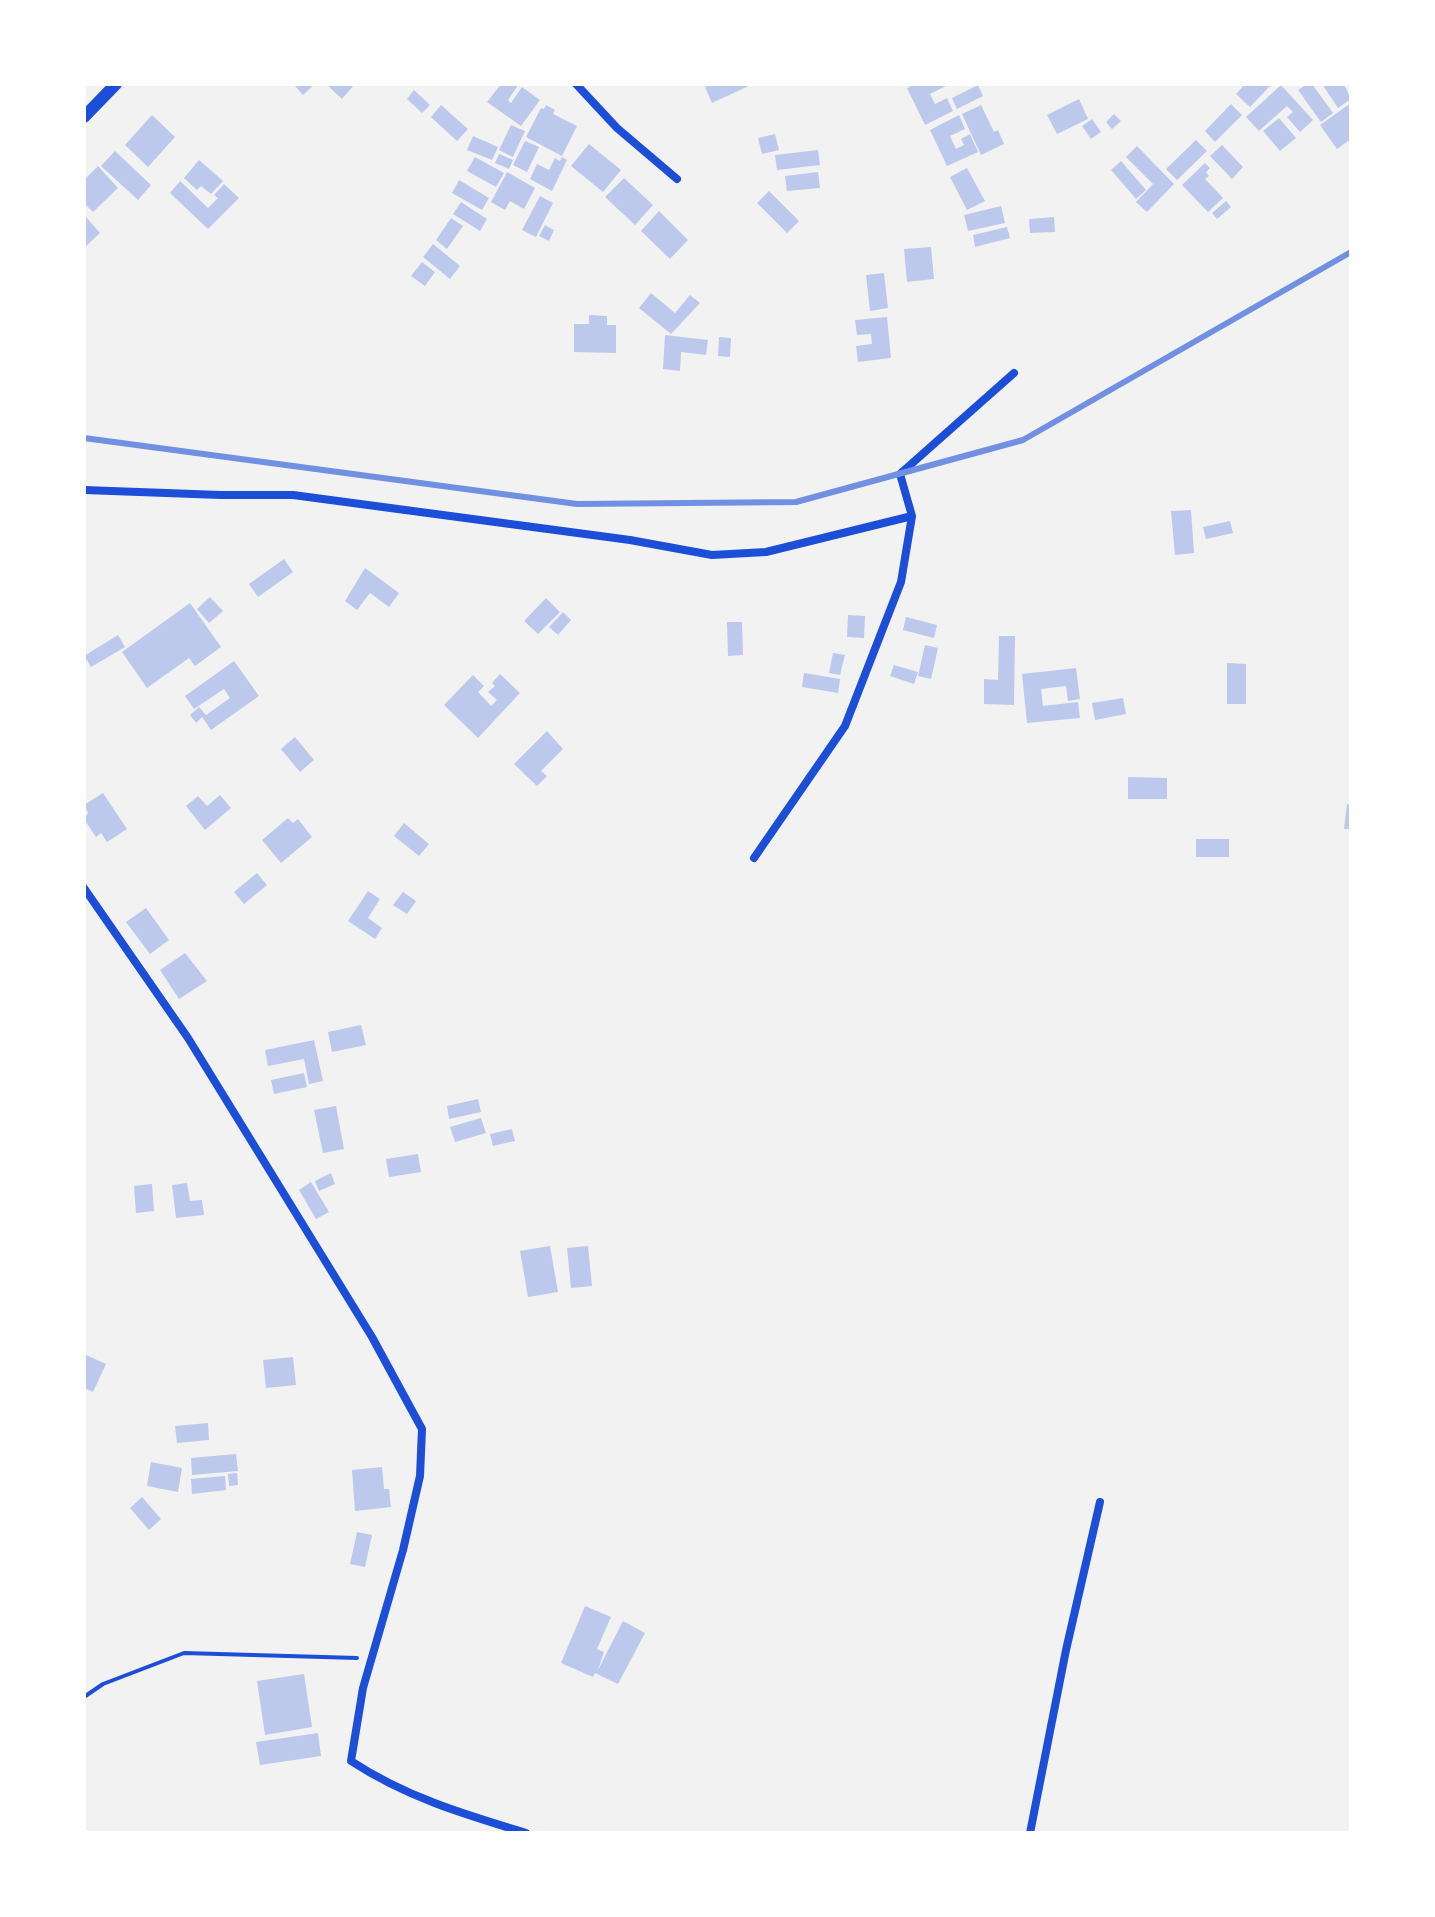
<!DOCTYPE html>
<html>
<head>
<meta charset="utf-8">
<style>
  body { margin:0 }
  #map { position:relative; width:1435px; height:1917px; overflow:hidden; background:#f2f2f2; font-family:Karla,sans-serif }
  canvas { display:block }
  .frame { position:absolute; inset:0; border:86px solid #fff; pointer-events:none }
</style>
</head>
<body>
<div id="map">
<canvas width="1435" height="1917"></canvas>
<div class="frame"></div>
</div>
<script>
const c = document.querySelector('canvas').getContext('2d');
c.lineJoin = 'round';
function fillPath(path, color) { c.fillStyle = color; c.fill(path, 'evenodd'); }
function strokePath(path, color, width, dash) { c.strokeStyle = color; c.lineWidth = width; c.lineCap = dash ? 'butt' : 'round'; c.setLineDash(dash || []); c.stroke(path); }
fillPath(new Path2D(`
  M 296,84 L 315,84 L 303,95 L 295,86 Z
  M 326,84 L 355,84 L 342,99 Z
  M 501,84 L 519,84 L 508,100 L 511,103 L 522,87 L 540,100 L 521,126 L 487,102 Z
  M 710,84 L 753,84 L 712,103 L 705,87 Z
  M 915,84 L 950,84 L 930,94 L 935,104 L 947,98 L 953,111 L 925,125 L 907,88 Z
  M 1245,84 L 1272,84 L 1250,107 L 1236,94 Z
  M 1307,84 L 1312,84 L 1333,113 L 1321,122 L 1298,90 Z
  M 1322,84 L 1344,84 L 1351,99 L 1338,108 Z
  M 978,85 L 983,96 L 957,109 L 952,98 Z
  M 1281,85 L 1313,120 L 1300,132 L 1287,117 L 1293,112 L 1287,106 L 1259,131 L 1246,117 Z
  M 414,90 L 430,105 L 422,113 L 407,99 Z
  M 1079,99 L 1088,119 L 1057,134 L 1047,115 Z
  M 1351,103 L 1351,139 L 1337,149 L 1320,125 Z
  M 1231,104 L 1242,115 L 1215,142 L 1205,131 Z
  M 441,105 L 468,129 L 457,141 L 431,117 Z
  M 546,105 L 555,110 L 553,114 L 577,126 L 562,156 L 526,137 L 541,108 L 544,109 Z
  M 981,105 L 994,132 L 998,130 L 1004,144 L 981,155 L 962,114 Z
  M 1114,114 L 1121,121 L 1112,129 L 1106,122 Z
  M 152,115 L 175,137 L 148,167 L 125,145 Z
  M 959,115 L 965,129 L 950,136 L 956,149 L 964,145 L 961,139 L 970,134 L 978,152 L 947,166 L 930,130 Z
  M 1279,118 L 1296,138 L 1280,151 L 1263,131 Z
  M 1092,119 L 1101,132 L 1091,139 L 1082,126 Z
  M 511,125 L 525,131 L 513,157 L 499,150 Z
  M 775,134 L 779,150 L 762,154 L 758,138 Z
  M 473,136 L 498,147 L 492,160 L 467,150 Z
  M 1196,140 L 1207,151 L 1177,180 L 1166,169 Z
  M 525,141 L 539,147 L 527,172 L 513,165 Z
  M 589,144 L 621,170 L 603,192 L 571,166 Z
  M 1222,145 L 1243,167 L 1232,179 L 1210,156 Z
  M 1137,146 L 1174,184 L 1147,212 L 1136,202 L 1153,184 L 1126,157 Z
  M 818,150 L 820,165 L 777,170 L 775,155 Z
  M 115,151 L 151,185 L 138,200 L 101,166 Z
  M 499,154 L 513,160 L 509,169 L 495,163 Z
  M 475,157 L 504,173 L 496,187 L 467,171 Z
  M 562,157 L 567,160 L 552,191 L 530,179 L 537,164 L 549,170 L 555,158 L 560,161 Z
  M 199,160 L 223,181 L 211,194 L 201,186 L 197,190 L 184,178 Z
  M 1121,161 L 1146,190 L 1136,199 L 1111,170 Z
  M 1205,163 L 1210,168 L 1206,172 L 1209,176 L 1205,179 L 1223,198 L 1208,212 L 1182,185 Z
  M 98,166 L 118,188 L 93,212 L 84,203 L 84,180 Z
  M 967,168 L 985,201 L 967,210 L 950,177 Z
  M 507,172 L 535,188 L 524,209 L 510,201 L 505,210 L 491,202 Z
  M 818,172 L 820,188 L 787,191 L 785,176 Z
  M 624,178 L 653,205 L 635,225 L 605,197 Z
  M 459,180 L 489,198 L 482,210 L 452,193 Z
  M 180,181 L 208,208 L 218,198 L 214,195 L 224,184 L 239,198 L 208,229 L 170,193 Z
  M 769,191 L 799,221 L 787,233 L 757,203 Z
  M 540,196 L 553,203 L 536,237 L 522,230 Z
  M 1226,201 L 1231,207 L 1217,219 L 1212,213 Z
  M 461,202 L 487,219 L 480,231 L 453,214 Z
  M 1001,206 L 1005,223 L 968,231 L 964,215 Z
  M 659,211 L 688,240 L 670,259 L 641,231 Z
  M 86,217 L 100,233 L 84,248 L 84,219 Z
  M 1054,217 L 1055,232 L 1030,233 L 1029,219 Z
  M 451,218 L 463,226 L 447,249 L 436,240 Z
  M 545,225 L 554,230 L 549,241 L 539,236 Z
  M 1007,227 L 1010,238 L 975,247 L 973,235 Z
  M 433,244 L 460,266 L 450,279 L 423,257 Z
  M 931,247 L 934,279 L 907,282 L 904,249 Z
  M 422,262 L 435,272 L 425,286 L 411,276 Z
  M 884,273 L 888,308 L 870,311 L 866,275 Z
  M 651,293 L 675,313 L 690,295 L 700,303 L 671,334 L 639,308 Z
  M 589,315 L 607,316 L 607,325 L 616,325 L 616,353 L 574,352 L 574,324 L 589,324 Z
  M 887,317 L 891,358 L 858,362 L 856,346 L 872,344 L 871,334 L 857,335 L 855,320 Z
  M 665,335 L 708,340 L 706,355 L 681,352 L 680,371 L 663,369 Z
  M 719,337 L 731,338 L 730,357 L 718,356 Z
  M 1191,510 L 1194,553 L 1175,555 L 1171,511 Z
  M 1230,521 L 1233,533 L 1206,539 L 1203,527 Z
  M 284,559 L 293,572 L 258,597 L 249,584 Z
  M 365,568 L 399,593 L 389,607 L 370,593 L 357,610 L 345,601 Z
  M 210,597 L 223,611 L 209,623 L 197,609 Z
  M 546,598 L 560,612 L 538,634 L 524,621 Z
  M 190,603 L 221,647 L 195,666 L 189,658 L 147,688 L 122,652 Z
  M 563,612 L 571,620 L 558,635 L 549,627 Z
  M 848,615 L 865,616 L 864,638 L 847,637 Z
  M 906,617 L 937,625 L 934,638 L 903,630 Z
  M 727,622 L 742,622 L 743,655 L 728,656 Z
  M 118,635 L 125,647 L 91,667 L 84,656 Z
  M 999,636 L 1015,636 L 1014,705 L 984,704 L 984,679 L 998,680 Z
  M 925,645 L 938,648 L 931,679 L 918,676 Z
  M 833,653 L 845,655 L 840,675 L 829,673 Z
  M 234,661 L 259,696 L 211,730 L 202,717 L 196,723 L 190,715 L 199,707 L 206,715 L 230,698 L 224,689 L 194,709 L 185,696 Z
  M 1227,663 L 1246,664 L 1246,704 L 1227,704 Z
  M 894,665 L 918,672 L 914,684 L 890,676 Z
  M 1076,668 L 1080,699 L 1068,701 L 1066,686 L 1041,689 L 1043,706 L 1078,702 L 1080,718 L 1027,723 L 1022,674 Z
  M 804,673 L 840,679 L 838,693 L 802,687 Z
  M 500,674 L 520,693 L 478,738 L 444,705 L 473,675 L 484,686 L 478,692 L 491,706 L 497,700 L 488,692 L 495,686 L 492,683 Z
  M 1123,698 L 1126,714 L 1095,720 L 1092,703 Z
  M 547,731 L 563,749 L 541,771 L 547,776 L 537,786 L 514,764 Z
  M 295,737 L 314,760 L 300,772 L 281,749 Z
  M 1128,777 L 1167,778 L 1167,799 L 1128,799 Z
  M 103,793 L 127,829 L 107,842 L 101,833 L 96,837 L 84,819 L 88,813 L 84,805 Z
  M 220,795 L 231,808 L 205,830 L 186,806 L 198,796 L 207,806 Z
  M 1347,804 L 1351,805 L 1351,829 L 1344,829 Z
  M 288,818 L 293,823 L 298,819 L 312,837 L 281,863 L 262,840 Z
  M 404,823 L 429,844 L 419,856 L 394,836 Z
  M 1196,839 L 1229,839 L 1229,857 L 1196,857 Z
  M 257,873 L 267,885 L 244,904 L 234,892 Z
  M 368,891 L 380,899 L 368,918 L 382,928 L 375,939 L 348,921 Z
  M 403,892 L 416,901 L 407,914 L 393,905 Z
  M 146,908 L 169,940 L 150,954 L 126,922 Z
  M 185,953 L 207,981 L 179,999 L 160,970 Z
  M 361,1025 L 366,1045 L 332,1052 L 328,1032 Z
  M 314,1040 L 323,1081 L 309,1084 L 304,1059 L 268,1066 L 265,1050 Z
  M 304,1073 L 307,1087 L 274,1094 L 271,1080 Z
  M 478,1099 L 481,1112 L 449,1119 L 447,1106 Z
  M 336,1106 L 344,1149 L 323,1153 L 314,1110 Z
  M 481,1118 L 486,1133 L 455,1142 L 450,1127 Z
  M 512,1129 L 515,1141 L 493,1146 L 490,1134 Z
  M 418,1154 L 421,1172 L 389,1177 L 386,1159 Z
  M 331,1173 L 335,1184 L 319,1191 L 315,1181 Z
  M 311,1182 L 329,1212 L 316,1219 L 299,1190 Z
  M 187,1183 L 190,1201 L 202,1200 L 204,1215 L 176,1218 L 172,1185 Z
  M 152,1184 L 154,1211 L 136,1213 L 134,1186 Z
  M 550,1246 L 558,1292 L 528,1297 L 520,1251 Z
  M 588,1246 L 592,1286 L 571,1288 L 567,1248 Z
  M 84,1354 L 106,1364 L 93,1392 L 84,1388 Z
  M 293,1357 L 296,1385 L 266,1388 L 263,1360 Z
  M 208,1423 L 209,1440 L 177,1443 L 175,1426 Z
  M 236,1454 L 238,1471 L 192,1475 L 191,1458 Z
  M 151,1462 L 182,1468 L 178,1492 L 147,1486 Z
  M 382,1467 L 384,1489 L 389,1489 L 391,1507 L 355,1511 L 352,1470 Z
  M 237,1473 L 238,1485 L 229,1486 L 228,1474 Z
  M 225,1476 L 226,1490 L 192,1494 L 191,1479 Z
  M 142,1497 L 161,1519 L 149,1530 L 130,1508 Z
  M 357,1532 L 372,1535 L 365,1567 L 350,1564 Z
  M 585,1606 L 611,1617 L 597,1649 L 604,1652 L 598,1670 L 623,1621 L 645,1633 L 618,1684 L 595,1673 L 593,1677 L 561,1663 Z
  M 304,1674 L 312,1727 L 265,1735 L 257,1681 Z
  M 318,1733 L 321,1756 L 260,1765 L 256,1742 Z`), '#bdc9ec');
strokePath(new Path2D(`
  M 84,1697 L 103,1684 L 184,1653 L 357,1658`), '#1d4ed8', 4);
strokePath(new Path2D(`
  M 576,84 L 617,128 L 677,179
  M 84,490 L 221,495 L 293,495 L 630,540 L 712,555 L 766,552 L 912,516
  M 754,858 L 845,726 L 901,582 L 912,516 L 900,474 L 1014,373
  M 84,888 L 188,1038 L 372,1337 L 422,1429 L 420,1476 L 403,1550 L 363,1688 L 351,1761 C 406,1797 463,1814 526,1833
  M 1030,1833 L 1066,1650 L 1100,1502`), '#1d4ed8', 8);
strokePath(new Path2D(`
  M 84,117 L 116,84`), '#1d4ed8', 12);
strokePath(new Path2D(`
  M 84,438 L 577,504 L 796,502 L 1023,440 L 1351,252`), '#7290e2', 6);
</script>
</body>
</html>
